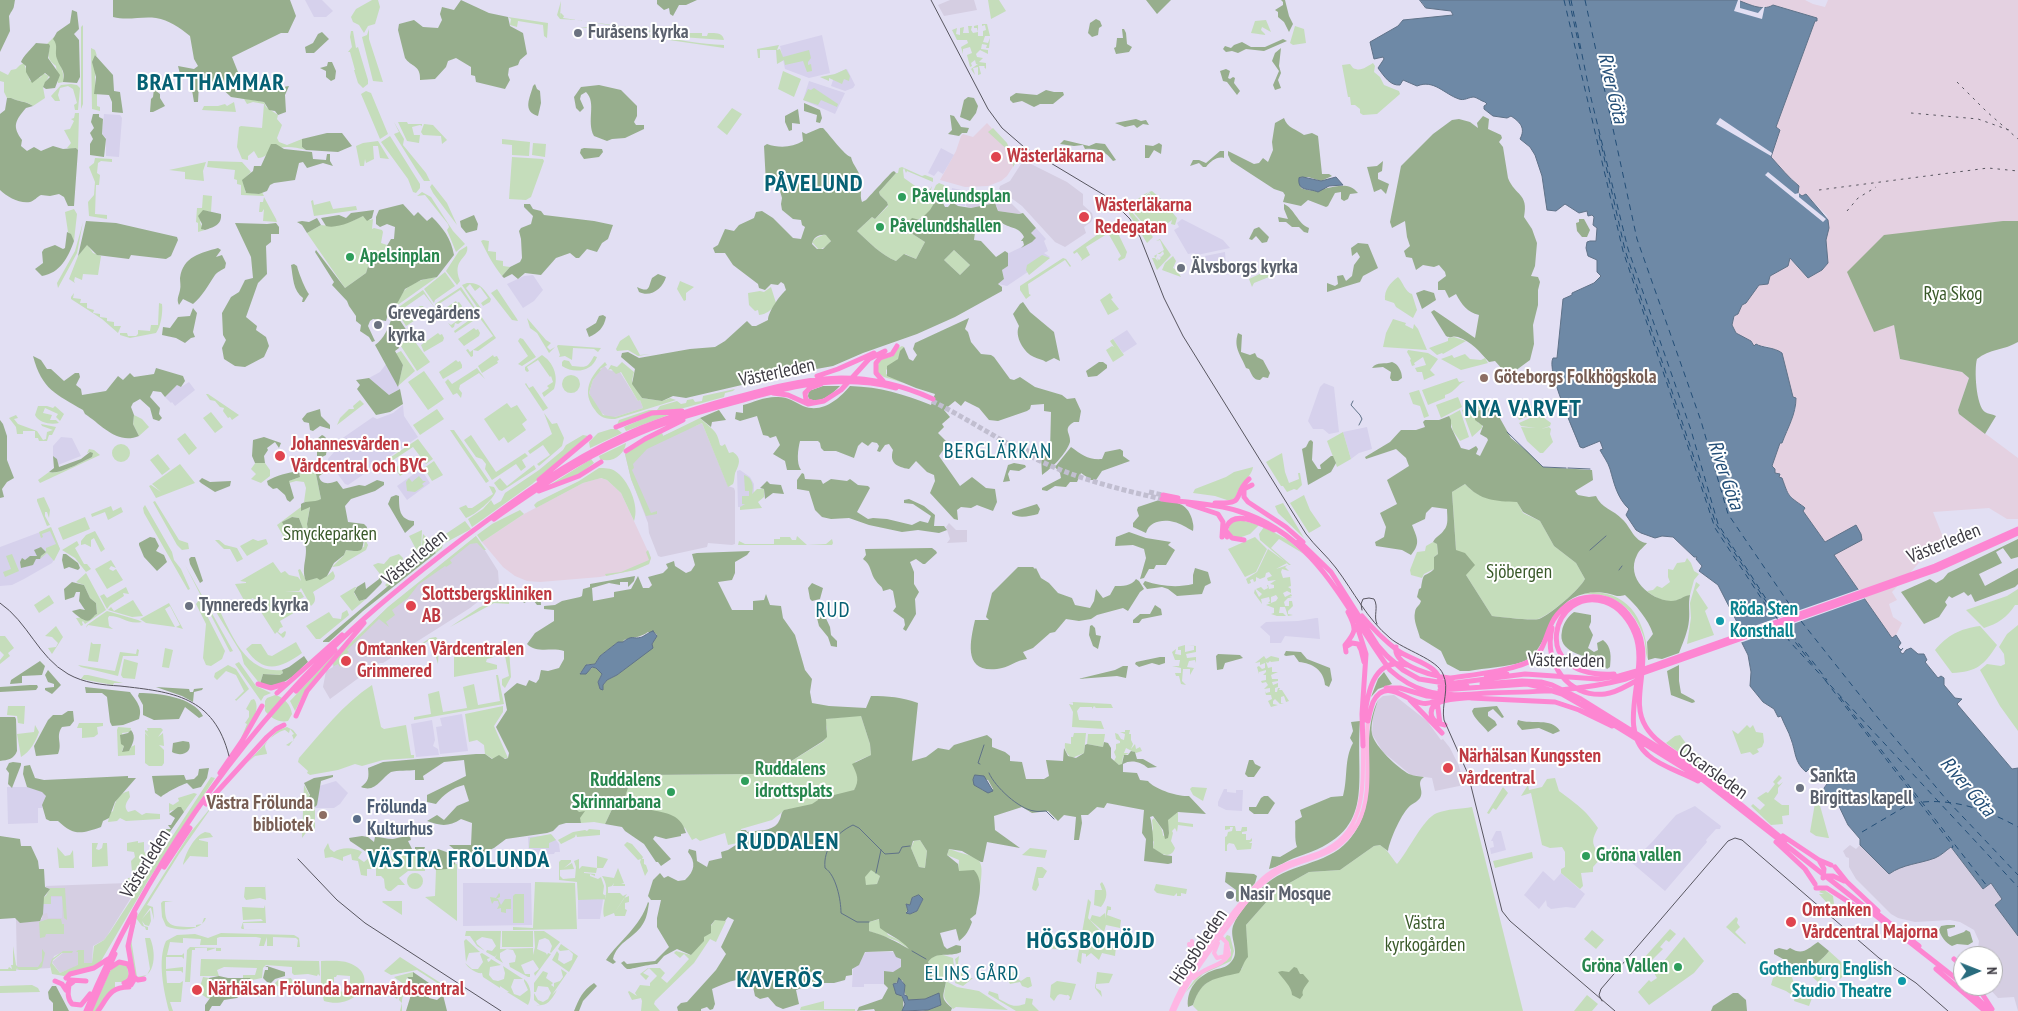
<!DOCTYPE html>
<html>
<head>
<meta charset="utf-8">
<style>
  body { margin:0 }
  #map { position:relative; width:2018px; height:1011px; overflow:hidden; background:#e2dff3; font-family:"PT Sans Narrow",sans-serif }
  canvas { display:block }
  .north { position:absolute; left:1953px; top:946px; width:50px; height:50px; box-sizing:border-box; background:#fff; border:1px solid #b1b1b4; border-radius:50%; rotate:89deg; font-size:14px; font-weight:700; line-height:20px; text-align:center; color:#3d3b43 }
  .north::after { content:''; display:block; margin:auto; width:18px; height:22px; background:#296c7e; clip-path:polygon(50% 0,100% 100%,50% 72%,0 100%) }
</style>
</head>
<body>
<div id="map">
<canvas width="2018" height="1011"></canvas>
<div class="north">N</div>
</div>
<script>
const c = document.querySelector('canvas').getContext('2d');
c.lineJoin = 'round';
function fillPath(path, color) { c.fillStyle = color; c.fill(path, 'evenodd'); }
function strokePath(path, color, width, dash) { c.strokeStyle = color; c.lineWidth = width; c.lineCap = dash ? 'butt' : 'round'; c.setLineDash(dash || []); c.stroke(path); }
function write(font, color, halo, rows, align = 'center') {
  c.font = font + ' "PT Sans Narrow",sans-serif'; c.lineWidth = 4; c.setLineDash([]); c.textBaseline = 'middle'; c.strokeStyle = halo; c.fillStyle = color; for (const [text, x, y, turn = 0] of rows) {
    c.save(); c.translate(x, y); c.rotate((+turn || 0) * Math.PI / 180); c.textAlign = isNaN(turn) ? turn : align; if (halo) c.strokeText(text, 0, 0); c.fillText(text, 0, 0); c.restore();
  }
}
fillPath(new Path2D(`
  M 950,0 L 974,0 L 977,10 L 944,16 L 938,5 Z
  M 1027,162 L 1067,182 L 1083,194 L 1083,205 L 1092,213 L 1093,218 L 1091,222 L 1084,227 L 1086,233 L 1065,247 L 1055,242 L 1022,206 L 999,189 L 1000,186 L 1010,181 L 1021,164 Z
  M 990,190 L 1006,198 L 1021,213 L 1019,214 L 998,211 L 997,206 L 971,208 L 966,206 L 967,193 L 969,192 Z
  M 604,365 L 608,370 L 620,372 L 638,401 L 640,400 L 643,408 L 615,417 L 607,417 L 599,411 L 589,393 L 593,380 Z
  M 702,423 L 728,486 L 734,488 L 735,491 L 735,544 L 732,545 L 708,543 L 707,547 L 661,557 L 658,556 L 649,533 L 648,523 L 631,479 L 625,454 L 662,433 L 663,436 L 686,426 L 688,429 Z
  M 949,523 L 956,530 L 967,530 L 967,542 L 947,543 L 950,539 L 946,527 Z
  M 476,536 L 498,571 L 499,585 L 470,608 L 383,663 L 380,663 L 375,666 L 330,699 L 323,687 L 326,671 L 333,667 L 332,661 L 388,607 Z
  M 1394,695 L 1427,721 L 1441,740 L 1443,739 L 1450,748 L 1459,766 L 1464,785 L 1435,791 L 1432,778 L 1411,775 L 1383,752 L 1372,734 L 1373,718 L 1378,700 L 1383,696 Z
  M 1850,845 L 1856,849 L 1860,845 L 1889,873 L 1904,866 L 1934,858 L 1951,847 L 1983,889 L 1991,883 L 2002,899 L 1995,905 L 2018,936 L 2018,1011 L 2014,997 L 1998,998 L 1987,986 L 1993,986 L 1993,956 L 1977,956 L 1979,941 L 1974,930 L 1960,922 L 1950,920 L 1915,922 L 1898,918 L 1891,914 L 1856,879 L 1849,867 L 1849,858 L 1846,857 L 1843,851 Z
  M 128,883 L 137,888 L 107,936 L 104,940 L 93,946 L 92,963 L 84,963 L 78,952 L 78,966 L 60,973 L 52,962 L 65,951 L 54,956 L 50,968 L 17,970 L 16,918 L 18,921 L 42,919 L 44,897 L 46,896 L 49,889 L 45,886 Z`), '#d5cee2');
fillPath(new Path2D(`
  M 1737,0 L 1805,0 L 1813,4 L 1825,7 L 1828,0 L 2018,0 L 2018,221 L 2003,221 L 1894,325 L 1900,359 L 1962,372 L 1969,378 L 1958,410 L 1959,414 L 2018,458 L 2018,519 L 2007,519 L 1989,508 L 1933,512 L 1943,537 L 1892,592 L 1897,600 L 1889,604 L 1893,617 L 1902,623 L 1896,635 L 1892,639 L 1834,555 L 1848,546 L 1855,526 L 1825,542 L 1802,510 L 1805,509 L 1804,507 L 1793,500 L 1784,487 L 1782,478 L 1775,473 L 1772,468 L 1780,442 L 1782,443 L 1796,408 L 1796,398 L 1793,398 L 1782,353 L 1767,346 L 1753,346 L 1751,341 L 1736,333 L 1732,325 L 1735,316 L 1738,314 L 1742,305 L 1759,285 L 1768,284 L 1770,276 L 1776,273 L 1790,259 L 1808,278 L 1822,270 L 1828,263 L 1826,240 L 1829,225 L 1827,216 L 1806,194 L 1802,196 L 1798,193 L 1799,186 L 1790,177 L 1786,176 L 1770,157 L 1780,129 L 1776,127 L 1815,21 L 1817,21 L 1817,18 L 1785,8 L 1773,5 L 1768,8 L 1752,7 Z
  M 987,123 L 1019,157 L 1007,176 L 1001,181 L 988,186 L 965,187 L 940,180 L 956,151 L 961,136 L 963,134 L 973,137 Z
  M 600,478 L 607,480 L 621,493 L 651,558 L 649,564 L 635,570 L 600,577 L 540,582 L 527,581 L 515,576 L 503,567 L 482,542 L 524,514 L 583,483 Z`), '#e4d1e1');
fillPath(new Path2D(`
  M 305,0 L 322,0 L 333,11 L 326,17 L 314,17 Z
  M 822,35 L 830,73 L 809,78 L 785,69 L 780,46 Z
  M 847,69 L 855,85 L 853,88 L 845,91 L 831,86 L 835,74 Z
  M 809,81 L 845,93 L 835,114 L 803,100 Z
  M 104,114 L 120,115 L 122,118 L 119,157 L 106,156 L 106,138 L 102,134 Z
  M 941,148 L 954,155 L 943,174 L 938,171 L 934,176 L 928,173 Z
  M 952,188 L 966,191 L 965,206 L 950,203 Z
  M 1182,219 L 1223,240 L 1230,248 L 1197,255 L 1194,253 L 1188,254 L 1174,230 L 1179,227 L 1177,223 Z
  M 1036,228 L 1046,239 L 1044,241 L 1048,251 L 1044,253 L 1050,257 L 1007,286 L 998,284 L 1004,279 L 1002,270 L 1008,266 L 1007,254 L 1032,242 L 1031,233 Z
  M 1225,252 L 1226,267 L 1224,271 L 1218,270 L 1215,272 L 1210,272 L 1205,256 Z
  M 533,275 L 543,290 L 534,301 L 523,308 L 507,284 L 524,276 Z
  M 1127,330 L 1137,344 L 1123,353 L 1113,339 Z
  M 386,364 L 400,389 L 389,395 L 369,378 L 380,372 Z
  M 189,382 L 195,390 L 175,406 L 172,402 L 171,403 L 165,397 L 177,385 L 181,387 Z
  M 1324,383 L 1334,387 L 1339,432 L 1329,434 L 1323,429 L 1313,429 L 1308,421 L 1320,387 Z
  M 403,405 L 404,416 L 418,437 L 348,485 L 345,484 L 329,462 L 328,459 L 334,452 L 334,444 L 373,417 L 377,419 L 393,413 Z
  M 1367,427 L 1372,449 L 1359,453 L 1351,459 L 1343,432 Z
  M 61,437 L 72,438 L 81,456 L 58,465 L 57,459 L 53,456 L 53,446 Z
  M 421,469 L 430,483 L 407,500 L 397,486 Z
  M 740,470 L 750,477 L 754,484 L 754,493 L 743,507 L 738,507 L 737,471 Z
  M 51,528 L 60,549 L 52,563 L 24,579 L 12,585 L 0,586 L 0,547 Z
  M 1316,618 L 1318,618 L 1320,639 L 1285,636 L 1281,643 L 1270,643 L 1270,636 L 1260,627 L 1266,622 L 1298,621 Z
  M 462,714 L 468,751 L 440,754 L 436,727 L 442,726 L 440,718 Z
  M 432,720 L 435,740 L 433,746 L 438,749 L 439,755 L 416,757 L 411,724 Z
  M 336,781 L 348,793 L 340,804 L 334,808 L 313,808 L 309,789 Z
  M 7,787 L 36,787 L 46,793 L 46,798 L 42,808 L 38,808 L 38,823 L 8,824 Z
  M 1224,789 L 1227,789 L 1227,792 L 1236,793 L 1236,790 L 1243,790 L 1242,811 L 1226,810 L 1218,806 L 1218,802 Z
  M 1695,806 L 1721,826 L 1720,829 L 1716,829 L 1706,840 L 1707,842 L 1665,891 L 1632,863 L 1632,856 L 1634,853 L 1645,849 L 1653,841 L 1676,815 Z
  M 1496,831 L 1501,831 L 1506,850 L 1491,854 L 1490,848 L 1494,847 L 1493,841 L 1491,841 Z
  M 552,835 L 559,844 L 560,852 L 555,852 L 554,854 L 529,855 L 528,837 Z
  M 1543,871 L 1554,881 L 1561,873 L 1585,894 L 1575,908 L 1566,907 L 1551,909 L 1547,906 L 1546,900 L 1539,909 L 1524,895 Z
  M 463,883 L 531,883 L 532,925 L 463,926 Z
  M 595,888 L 603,900 L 600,919 L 578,919 L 578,890 Z
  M 51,897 L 62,897 L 62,918 L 48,918 L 47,913 L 43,914 L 42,904 L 51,904 Z
  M 866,952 L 893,952 L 901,959 L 901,969 L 893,972 L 884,971 L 884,984 L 864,984 L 864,987 L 852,987 L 853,969 Z`), '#d6d1ec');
fillPath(new Path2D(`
  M 372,0 L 378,0 L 380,7 L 375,24 L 368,26 L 364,33 L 359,25 L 353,22 L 351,17 L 356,9 Z
  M 988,0 L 999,0 L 1006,11 L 991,19 Z
  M 561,1 L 560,18 L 560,12 L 564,16 L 563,18 L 662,32 L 676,32 L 680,35 L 682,33 L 702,33 L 702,36 L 707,36 L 708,33 C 714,33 723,32 724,40 L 681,37 L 578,20 L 560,19 L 557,15 Z
  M 508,17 L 548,23 L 547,38 L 544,36 L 543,25 L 518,21 L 517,27 L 510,25 L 511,19 Z
  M 1266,20 L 1271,32 L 1262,27 L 1261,30 L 1266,35 L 1251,33 L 1255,21 Z
  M 982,24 L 987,24 L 990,36 L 985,36 L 983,42 L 988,43 L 990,38 L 989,48 L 986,48 L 987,45 L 982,44 L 981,49 L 988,50 L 988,54 L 980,50 L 976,54 L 977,57 L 983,58 L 979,62 L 986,63 L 986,69 L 984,67 L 985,66 L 979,66 L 981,74 L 978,75 L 978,67 L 973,68 L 975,75 L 971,69 L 978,64 L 976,64 L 975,60 L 971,63 L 972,66 L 970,67 L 967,55 L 972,53 L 970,47 L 963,49 L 963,54 L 961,47 L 968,43 L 967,40 L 957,40 L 952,30 L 957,28 L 956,34 L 960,35 L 960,28 L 964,27 L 963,33 L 969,33 L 968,26 L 972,26 L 971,30 L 973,33 L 978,32 L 977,28 L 974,28 L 974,26 L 978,25 L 978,36 L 983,36 L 983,31 L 986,30 L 985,25 L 982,26 Z
  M 83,25 L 83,104 L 81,109 L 81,27 Z
  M 1295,26 L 1304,29 L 1306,43 L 1293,45 L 1290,43 Z
  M 580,27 C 626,26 676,43 724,45 L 724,48 Z
  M 369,29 L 369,39 L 383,82 L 373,81 L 362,37 L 367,35 Z
  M 351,31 L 353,31 L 356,48 L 358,47 L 368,80 L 368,84 L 363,88 L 358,83 L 354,70 L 355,70 L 350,52 L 348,52 L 352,47 L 350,37 Z
  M 54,37 L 57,46 L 57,59 C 63,67 63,74 64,82 L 58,83 L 56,66 C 48,60 47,56 50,47 L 47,44 Z
  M 779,45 L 777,50 L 780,49 L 783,57 L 809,50 L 811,58 L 808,62 L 808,65 L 811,64 L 812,71 L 807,72 L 803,61 L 785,65 L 784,60 L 777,64 L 776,50 L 760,50 L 760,58 L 758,58 L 757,49 Z
  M 91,48 L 95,50 L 97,56 L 95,55 L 95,94 L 97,94 L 97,106 L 100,107 L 100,111 L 92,109 Z
  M 24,63 L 30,81 L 41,77 L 43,73 L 49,76 L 43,87 L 45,98 L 33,106 C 27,101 19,102 11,98 L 7,98 L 4,92 L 4,82 L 0,81 L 0,71 L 8,75 L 11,70 L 16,69 L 20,65 Z
  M 1373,63 L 1375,66 L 1374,72 L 1380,77 L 1384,85 L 1399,91 L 1400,94 L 1377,114 L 1363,115 L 1360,113 L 1360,109 L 1355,105 L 1351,105 L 1350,97 L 1348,97 L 1342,65 L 1350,64 L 1353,68 C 1361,72 1366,67 1373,63 Z
  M 846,69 L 850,76 L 849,81 L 844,79 L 842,84 L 829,78 L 829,81 L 820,77 L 835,74 Z
  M 783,71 L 801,79 L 794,97 L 778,89 Z
  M 71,84 L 77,85 L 80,88 L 78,110 L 75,110 L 74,105 L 77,103 L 73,89 L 68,86 L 60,88 L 58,95 L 60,101 L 55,101 L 51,96 L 61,85 Z
  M 814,88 L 838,104 L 837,107 L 821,100 L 818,105 L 803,100 L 808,89 L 811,90 Z
  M 366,91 L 371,93 L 388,134 L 380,139 L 361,94 Z
  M 237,97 L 264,102 L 266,107 L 278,115 L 277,119 L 282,125 L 277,138 L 279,142 L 287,145 L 302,139 L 302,147 L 306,150 C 293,147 283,145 271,151 C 266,154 265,158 258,158 L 254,151 L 248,156 L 248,160 L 242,159 L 237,147 L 239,127 L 241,126 L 262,128 L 264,104 L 253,102 L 247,104 L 244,99 Z
  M 234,102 L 236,112 L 202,110 L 204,106 L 218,106 L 225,104 L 227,106 Z
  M 732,108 L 742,114 L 727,135 L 717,127 Z
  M 75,113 L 79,113 L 78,150 L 76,148 L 71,149 L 67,148 L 71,143 L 64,130 L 70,129 L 74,121 L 71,119 L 74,118 Z
  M 394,122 L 404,139 L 403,145 L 426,173 L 430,181 L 424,181 C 413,165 403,148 394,134 L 399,132 Z
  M 407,122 L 408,124 L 422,124 L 422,126 L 420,125 L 412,127 L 414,135 L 420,135 L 419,143 L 407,141 L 398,122 Z
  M 424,124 L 433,125 L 447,140 L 442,144 L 441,136 L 423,135 L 421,132 Z
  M 993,128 L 1007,143 L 1009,148 L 1011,147 L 1017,154 L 1013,148 L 1018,152 L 1019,157 L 1013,167 L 1012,154 L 988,132 Z
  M 390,136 L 420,184 L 420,188 L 416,193 L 413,192 L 408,179 L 381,142 Z
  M 502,139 L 530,142 L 529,156 L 512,155 L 512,145 L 502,144 Z
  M 378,141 L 389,159 L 380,158 L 378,146 L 373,146 L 374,159 L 366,163 L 365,159 L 364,166 L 360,166 L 356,146 L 363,143 Z
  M 533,143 L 546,144 L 545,157 L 532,155 Z
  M 512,157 L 543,159 L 544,161 L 531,197 L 526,200 L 509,199 Z
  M 95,158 L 112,159 L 112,162 L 101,161 L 98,163 L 97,173 L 100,175 L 99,185 L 96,185 L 95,214 L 107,215 L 107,219 L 89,216 L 88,202 L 94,195 L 95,182 L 89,167 L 94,163 Z
  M 208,161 L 242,162 L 251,172 L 244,179 L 245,192 L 259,194 L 262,192 L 264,196 L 241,195 L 241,185 L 237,184 L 237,180 L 234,179 L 235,170 L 207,167 Z
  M 206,162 L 203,171 L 204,181 L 185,179 L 185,172 L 169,170 Z
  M 902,167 L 922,176 L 925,175 L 933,178 L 933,182 L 907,171 L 906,173 L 904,168 L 903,170 L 904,178 L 918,188 L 917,191 L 922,193 L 924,199 L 932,186 L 929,197 L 935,200 C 930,220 915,218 903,227 L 907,234 L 911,233 L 925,242 L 916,259 L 905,254 L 896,261 C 881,255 869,242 857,231 L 872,217 L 875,219 L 888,206 L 887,202 L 880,195 L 879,192 L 896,173 L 898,173 L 899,168 Z
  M 939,183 L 944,185 L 949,198 L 942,200 L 941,197 L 936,199 L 931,196 L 936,185 Z
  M 432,184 L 447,203 L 457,225 L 433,193 L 430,187 Z
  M 1152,191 L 1161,199 L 1177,218 L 1175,225 L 1171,224 L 1172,220 L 1153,235 L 1130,208 L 1149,193 L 1158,204 L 1149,192 L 1130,207 C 1135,201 1144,193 1152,191 Z
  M 422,192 L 431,197 L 453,231 L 465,244 L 456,252 L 447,230 L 449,227 L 448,224 L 425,195 L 417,196 Z
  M 203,195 L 212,196 L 211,212 L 208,211 L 200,222 L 203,230 L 205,230 L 198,232 L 198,223 L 196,222 L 197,208 L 202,208 Z
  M 264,197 L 276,219 L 277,222 L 263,221 L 264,209 L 262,212 L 259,212 L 260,202 L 263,202 Z
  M 313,200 L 314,205 L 330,201 L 333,209 L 356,206 L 357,210 L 314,216 L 311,201 Z
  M 74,209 L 77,214 L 74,241 L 68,232 L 65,212 Z
  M 1130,210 L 1153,237 L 1147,243 L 1129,214 Z
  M 363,216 L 370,220 L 373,219 L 372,229 L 374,228 L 382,230 L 383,232 L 381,243 L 387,245 L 384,250 L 385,252 L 369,263 L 366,273 L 345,288 L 307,233 L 321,225 C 336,227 349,223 363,216 Z
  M 83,222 L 77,253 L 58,288 L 57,283 L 75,251 Z
  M 1114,225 L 1127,252 L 1125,258 L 1119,261 L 1118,259 L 1121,256 L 1108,233 L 1114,230 L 1110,226 Z
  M 1101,232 L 1107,234 L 1086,247 L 1090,255 L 1081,261 L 1082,259 L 1077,252 L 1074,254 L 1073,252 Z
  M 823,235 L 828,235 L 832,239 L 827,246 L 819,250 L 812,242 L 816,238 Z
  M 1160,239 L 1171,255 L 1157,270 L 1152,258 L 1155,258 L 1158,261 L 1157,258 L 1159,260 L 1161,258 L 1159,256 L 1161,257 L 1164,254 L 1163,251 L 1160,254 L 1157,254 L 1156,258 L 1154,256 L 1164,250 L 1160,240 L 1156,241 Z
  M 483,240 L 489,241 L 488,251 L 496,252 L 496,260 L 503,261 L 503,266 L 510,267 L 502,276 C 493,265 487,253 481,241 Z
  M 87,244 L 93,253 L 101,256 L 98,275 L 83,274 L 82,280 L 75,277 L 74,281 L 75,283 L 69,279 L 78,256 Z
  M 467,246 C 470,259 451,258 460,281 L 457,285 L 446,271 L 459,251 Z
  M 954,250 L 970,265 L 960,275 L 944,260 Z
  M 1042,255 L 1050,258 L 1029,275 L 1026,270 L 1027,265 Z
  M 1173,256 L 1176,261 L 1173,268 L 1177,270 L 1181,277 L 1162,270 L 1165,263 Z
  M 1063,258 L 1066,259 L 1071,266 L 1070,267 L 1065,260 L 1028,284 L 1029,294 L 1031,295 L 1026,299 L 1020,290 L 1020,286 Z
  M 1268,270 L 1272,270 L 1274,275 L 1254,283 L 1252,287 L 1249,279 Z
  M 445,272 L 455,286 L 435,300 L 434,303 L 424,289 Z
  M 437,277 L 392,309 C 398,303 400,294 406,289 C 414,281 427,278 437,277 Z
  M 1398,277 C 1403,282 1405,292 1412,294 L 1417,310 L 1413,318 L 1396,307 L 1394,303 L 1385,300 C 1384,290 1390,283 1398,277 Z
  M 680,281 L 694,287 L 686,293 L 686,300 L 684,301 L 677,289 Z
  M 467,283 C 480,282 484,289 491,299 L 490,302 L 483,306 L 481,303 L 488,298 L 480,287 L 475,291 L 470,284 L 466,288 L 481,308 L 479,310 L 462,285 Z
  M 461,287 L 477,311 L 458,324 L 455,323 L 454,327 L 452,328 L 448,323 L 451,325 L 474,309 L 460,290 L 436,306 L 435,304 Z
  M 771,287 L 776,303 C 772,310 767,314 759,315 L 758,310 L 755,311 L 749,305 L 748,293 L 760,291 L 764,292 Z
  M 497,289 L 517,319 L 518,321 L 512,320 L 491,293 Z
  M 423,290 L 435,308 L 424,294 L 401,310 L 404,314 L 400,316 L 396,309 Z
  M 74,293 L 73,298 L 81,299 L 80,303 L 87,303 L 87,308 L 94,310 L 93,313 L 100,314 L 100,317 L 107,318 L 107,321 L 114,322 L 114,326 L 121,326 L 118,333 L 102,319 L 71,299 L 71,297 Z
  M 1110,293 L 1113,298 L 1111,299 L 1119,309 L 1108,315 L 1100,300 Z
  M 456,301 L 457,303 L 459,302 L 462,306 L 461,309 L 445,319 L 440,312 Z
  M 159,303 L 162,304 C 163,312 161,326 156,333 L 130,338 L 120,335 L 120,333 L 127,333 L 128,336 L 136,336 L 138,334 L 138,330 L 150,331 L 151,325 L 158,325 Z
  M 420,306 L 423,306 L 426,311 L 425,314 L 406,326 L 401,318 Z
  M 479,313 L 496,338 L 478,351 L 473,350 L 473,356 L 471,357 L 466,350 L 468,349 L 470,352 L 493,336 L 479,317 L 455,333 L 454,331 Z
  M 527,318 L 546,340 L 551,343 L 547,347 L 550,350 L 555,347 L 549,353 L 537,333 L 530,328 Z
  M 1393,319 L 1406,323 L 1405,325 L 1413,329 L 1414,324 L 1418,329 L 1427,350 L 1383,347 L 1386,333 Z
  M 474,328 L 476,330 L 478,329 L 480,333 L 479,336 L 464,346 L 458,339 Z
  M 399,330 L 407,331 L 430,362 L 417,371 L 395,337 Z
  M 438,333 L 440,335 L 442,334 L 444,338 L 443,341 L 424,352 L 421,345 Z
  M 629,335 L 640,355 L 650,354 L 638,356 L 628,350 L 617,351 L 616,349 L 620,341 Z
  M 1454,337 L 1466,341 L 1443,354 L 1442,353 L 1437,355 L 1429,348 L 1448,341 L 1448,338 Z
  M 520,338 L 523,339 L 536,357 L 522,366 L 518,364 L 528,356 L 518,341 Z
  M 1113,339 L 1124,355 L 1113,362 L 1106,350 L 1112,346 L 1114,347 L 1110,341 Z
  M 557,346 L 558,345 L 601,348 L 598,352 L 594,349 L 573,348 L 572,360 L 565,356 L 559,357 L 560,355 Z
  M 902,346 L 904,347 L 898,359 L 886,370 L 886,374 L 904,383 L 884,377 L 877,372 L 879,360 L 893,356 L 898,348 Z
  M 1408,350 L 1428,353 L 1438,359 L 1430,370 L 1435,375 L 1424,380 L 1422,372 L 1417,372 L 1415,368 L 1426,365 L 1423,357 L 1414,363 L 1415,365 L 1412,366 L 1410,360 L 1411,359 L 1407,352 Z
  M 401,351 L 415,371 L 398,386 L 403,365 L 395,354 Z
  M 1465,354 L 1470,359 L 1481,360 L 1485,358 L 1488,363 L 1461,370 L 1441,359 L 1452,355 L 1454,358 Z
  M 493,355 L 494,357 L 497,356 L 499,360 L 497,361 L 498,363 L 482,373 L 478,366 Z
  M 542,355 C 553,362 559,376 554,389 L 544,397 L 542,393 L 549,388 L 547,386 L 553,382 L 551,376 L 550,377 L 538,360 L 527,367 L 529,371 L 527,372 L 525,370 L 525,367 Z
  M 594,356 L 597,357 C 592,372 574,374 562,366 L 562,362 L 564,360 L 569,361 L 572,366 C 586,367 587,369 594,356 Z
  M 456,360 L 458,362 L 460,361 L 462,365 L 462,368 L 443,379 L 439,372 Z
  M 605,362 L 607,365 L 600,369 L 601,370 L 593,380 L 589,393 L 603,415 L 615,417 L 643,408 L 640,400 L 638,401 L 621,372 L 616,374 L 611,369 L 608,370 L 611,365 L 617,367 L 622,362 L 634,372 L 632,381 L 642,398 L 662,401 L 670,398 L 676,400 L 615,419 C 606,419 600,418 595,410 C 581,392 590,376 605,362 Z
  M 477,368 L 485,379 L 479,373 L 460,385 L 459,389 L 462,393 L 461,398 L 457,393 L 453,395 L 445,382 L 448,379 L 452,384 Z
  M 424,371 L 444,399 L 428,410 L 408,382 Z
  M562 384a9 9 0 1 1 18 0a9 9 0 1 1-18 0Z
  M 1457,378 L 1459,382 L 1465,381 C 1456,385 1457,391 1445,395 L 1445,398 L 1428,405 L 1422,390 Z
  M 526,383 L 529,388 L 533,386 L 548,408 L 543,411 L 525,384 Z
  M 735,389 L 733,391 L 725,393 L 724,397 L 680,409 L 650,412 L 617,425 L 619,420 L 649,410 L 657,410 L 660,406 L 677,401 L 681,404 L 686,403 L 687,400 L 693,399 L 695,402 L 702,401 L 703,396 Z
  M 1419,390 L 1429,416 L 1424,418 L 1420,406 L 1413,404 L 1409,393 Z
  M 206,394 L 208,394 L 239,415 L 232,420 L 230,417 L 228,418 L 223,411 L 224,408 L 220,407 L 215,401 L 210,400 Z
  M 1458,397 L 1462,407 L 1441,418 L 1436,405 Z
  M 1528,399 L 1532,408 L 1537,412 L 1519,420 L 1513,405 L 1515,406 L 1524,403 L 1525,400 Z
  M 360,400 L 364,404 L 337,425 L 340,418 L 349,409 L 354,409 L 353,406 Z
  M 1482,402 L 1489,404 L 1487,407 L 1477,410 L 1478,423 L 1482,424 L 1482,428 L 1472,437 L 1462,410 Z
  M 507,403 L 511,408 L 517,405 L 527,420 L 522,424 L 526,430 L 508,443 L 504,437 L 499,441 L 484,419 Z
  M 38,406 L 47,406 L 53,408 L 55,406 L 64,414 L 60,421 L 56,417 L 58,414 L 45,408 L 43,413 L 52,415 L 50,420 L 56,420 L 59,423 C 51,425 39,423 35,415 Z
  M 437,409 L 444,419 L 420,435 L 413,425 Z
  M 1460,410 L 1469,437 L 1460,441 L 1453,431 L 1449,416 Z
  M 211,412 L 223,427 L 215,433 L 203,418 Z
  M 544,413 L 552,424 L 557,423 L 564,438 L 562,446 L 539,466 L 537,464 L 550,455 L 543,445 L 530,454 L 528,451 L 552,434 Z
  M 654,414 L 671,414 L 626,431 L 624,427 Z
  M 1539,414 L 1551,423 L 1550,426 L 1541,429 L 1549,427 L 1551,429 L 1550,434 L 1553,442 L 1543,453 L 1540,453 L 1527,441 L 1521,427 L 1536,428 L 1521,426 L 1519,423 Z
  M 16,415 L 18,418 L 14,419 L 18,424 L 37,431 L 43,440 L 46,439 L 47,432 L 53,430 L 42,426 L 41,424 L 56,427 L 52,435 L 49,435 L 47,441 L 39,441 L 38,438 L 35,438 L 35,431 L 23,431 L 23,434 L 17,434 L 16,427 L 9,418 Z
  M 134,415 L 142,419 L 149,427 L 139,436 L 133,424 Z
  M 700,418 C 711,429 717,429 720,445 L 722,446 L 725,444 L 729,453 L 733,452 C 742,458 739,464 736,471 C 734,474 735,480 733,484 L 728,487 L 702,423 L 647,449 L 633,464 L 634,468 L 632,470 L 651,513 L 657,511 L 657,514 L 646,516 L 631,479 L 625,454 L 639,444 L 662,433 L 663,436 Z
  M 611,429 L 617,429 L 622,433 L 590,448 L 589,442 L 598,433 Z
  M 450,430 L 454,430 L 489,481 L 486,483 Z
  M 1343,432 L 1351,459 L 1337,467 L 1327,441 Z
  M 185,433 L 197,448 L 189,455 L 177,439 Z
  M 471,435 L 496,472 L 525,453 L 528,456 L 522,460 L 526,467 L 521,471 L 516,464 L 492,480 L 485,469 L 486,464 L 482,459 L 476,457 L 464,440 Z
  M 583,435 L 588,436 L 532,484 L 472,527 L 468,519 L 483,509 L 491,500 L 494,505 L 501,501 L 505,493 L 539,470 L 563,450 L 566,445 Z
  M 418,439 L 433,459 L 426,464 L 413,447 L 384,466 L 382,463 Z
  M 626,443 C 625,454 612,464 600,459 L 599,456 Z
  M112 453a9 9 0 1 1 18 0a9 9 0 1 1-18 0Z
  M 89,449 L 94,450 L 100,455 L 40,483 L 38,480 L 49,472 C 59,475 82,462 92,457 L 90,452 L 87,453 Z
  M 1282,453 L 1285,472 L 1289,483 L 1299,479 L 1298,473 L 1300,473 L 1302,485 L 1297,490 L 1294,489 L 1287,492 L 1283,486 L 1281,486 L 1266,462 Z
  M 158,454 L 170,469 L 162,475 L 150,460 Z
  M 412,456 L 419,467 L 416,470 L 415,466 L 400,476 L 395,468 Z
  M 591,459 L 594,463 L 578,475 L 545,488 Z
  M 434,461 L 443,475 L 432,481 L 424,468 Z
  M 256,462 L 265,463 L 270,470 L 270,476 L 261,483 L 251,479 L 256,474 L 251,469 Z
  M 180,464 L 195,483 L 156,498 L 149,486 L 151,485 L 161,492 L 152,484 Z
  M 534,465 L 536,469 L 502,491 L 499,490 L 494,483 L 500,478 L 507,486 Z
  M 1253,467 C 1252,477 1239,483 1236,497 L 1230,501 L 1215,496 L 1193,493 L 1195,489 L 1226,477 L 1234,472 Z
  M 599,468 C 604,468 611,468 615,471 C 628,479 640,506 634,521 L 621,493 L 607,480 L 601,478 L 583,483 L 536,508 L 534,505 L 537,502 L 579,481 Z
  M 315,469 L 321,499 L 314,503 L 304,502 L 306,488 L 304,482 L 296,481 L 289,483 L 289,481 L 300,477 L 299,471 Z
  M 744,475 C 753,478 754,486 752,494 L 757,489 L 764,489 L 764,497 L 758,502 L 762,508 L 740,510 L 740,507 L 745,504 L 742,504 L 742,496 L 749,496 L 749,491 L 745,491 Z
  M 419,476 L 423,481 L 426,481 L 422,484 L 424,486 L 415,492 L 407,491 L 406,482 L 409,478 L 412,482 Z
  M 1465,484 C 1479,499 1496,501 1517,501 L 1523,513 L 1540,521 L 1554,546 L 1576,563 L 1585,579 C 1580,589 1550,615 1538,619 C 1531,621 1501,617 1492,616 L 1466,575 L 1456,550 L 1452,492 Z
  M 489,486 L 494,487 L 496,491 C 494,499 475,515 466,518 L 459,508 L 466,505 L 468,508 L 472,508 L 493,494 Z
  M 1304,495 L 1310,510 L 1321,526 L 1309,533 L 1290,503 Z
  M 44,497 L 50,510 L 49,518 L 47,512 L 45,512 L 45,516 L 50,525 L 47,526 L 37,501 L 37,499 Z
  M 155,501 L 179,540 L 188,543 L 189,549 L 182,550 L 177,545 L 153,502 Z
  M 1283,503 L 1304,538 L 1278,513 L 1275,506 Z
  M 145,505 L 172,552 L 174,560 L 181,569 L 190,589 L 188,590 L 144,513 L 143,508 Z
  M 111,506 L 113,511 L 121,507 L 123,512 L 108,520 L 105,512 L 92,517 L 91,514 Z
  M 310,506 L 307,524 L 308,531 L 304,531 L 299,518 L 292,517 L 283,522 L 290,535 L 285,539 L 277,525 L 301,507 L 301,511 Z
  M 520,510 L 524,514 L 482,542 L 477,535 L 492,524 Z
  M 85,517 L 90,529 L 63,540 L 58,528 Z
  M 465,521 L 471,529 L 443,544 L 442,548 L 436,553 L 426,551 L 421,559 L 387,587 L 385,585 L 421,553 L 423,534 L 432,543 Z
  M 1233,521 L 1244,521 L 1259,525 L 1250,534 L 1236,539 L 1228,532 L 1229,527 Z
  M 51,527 L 60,549 L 54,561 L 47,553 L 40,559 L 41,556 L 46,552 L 46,548 L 56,544 L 50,531 L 42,534 L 43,537 L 41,538 L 39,532 Z
  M 1264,527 L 1288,540 L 1304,554 L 1279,539 L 1271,548 L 1291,565 L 1289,565 L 1260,540 L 1259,534 Z
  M 422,530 L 421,551 L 409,562 L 408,561 L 417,551 L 409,536 Z
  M 95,531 L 105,549 L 101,552 L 94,538 L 91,540 L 91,547 L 85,544 L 81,545 L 81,541 L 86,535 Z
  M 476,536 L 486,550 L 484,550 L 477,543 L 470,544 L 450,560 L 452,563 L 446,567 L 445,566 L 418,585 L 408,598 L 392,610 L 395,615 L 386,622 L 389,627 L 379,619 L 347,650 L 349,652 L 342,657 L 343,662 L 340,667 L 338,664 L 334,666 L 332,661 L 388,607 Z
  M 797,536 L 807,545 L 826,544 L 832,539 L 833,543 L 832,545 L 738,545 L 739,541 L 745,544 L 774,544 L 774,539 L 780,539 L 780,537 L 790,537 L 792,540 L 796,540 Z
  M 1255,537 L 1267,549 L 1256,572 L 1245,577 L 1228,549 Z
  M 253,539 L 258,541 L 266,539 L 268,544 L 247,556 L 240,546 Z
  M 365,539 L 368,545 L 366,550 L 339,566 L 332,567 L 344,555 L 346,550 L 354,551 L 364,547 Z
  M 215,540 L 219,540 L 225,545 L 237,548 L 243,559 L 237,562 L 230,549 L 224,549 Z
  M 77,541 L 79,545 L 75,548 L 84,564 L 87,564 L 91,569 L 86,572 L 75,558 L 62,550 Z
  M 1433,542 L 1437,544 L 1438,554 L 1434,557 L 1434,569 L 1424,574 L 1422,578 L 1411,575 L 1410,570 L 1417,552 L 1425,551 L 1426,546 Z
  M 1268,549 L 1287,563 L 1276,569 L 1288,565 L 1285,567 L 1289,571 L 1282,569 L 1281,572 L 1283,578 L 1290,577 L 1291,586 L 1288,587 L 1291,589 L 1291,593 L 1287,591 L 1283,593 L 1285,597 L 1291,594 L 1292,596 L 1289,597 L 1292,598 L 1288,598 L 1284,602 L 1285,606 L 1289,606 L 1289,601 L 1292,601 L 1293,606 L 1288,611 L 1288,614 L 1293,615 L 1288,616 L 1285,607 L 1280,607 L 1279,613 L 1283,613 L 1286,616 L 1277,616 L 1271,614 L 1274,613 L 1274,608 L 1266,605 L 1276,601 L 1278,598 L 1276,595 L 1271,597 L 1271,603 L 1268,603 L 1270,601 L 1269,597 L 1261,599 L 1262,604 L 1254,593 L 1255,589 L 1259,597 L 1262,594 L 1256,589 L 1261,587 L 1264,590 L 1268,588 L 1267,585 L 1268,585 L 1269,589 L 1274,588 L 1274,585 L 1270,584 L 1276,580 L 1268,581 L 1267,578 L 1272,576 L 1269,572 L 1266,573 L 1265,577 L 1260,579 L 1256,577 L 1256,581 L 1254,582 L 1253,579 L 1250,580 L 1251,583 L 1248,584 L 1246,579 L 1257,572 Z
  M 648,550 L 651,558 L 649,564 L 635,570 L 606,576 L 605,574 L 621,572 L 649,560 L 646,552 Z
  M 12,554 L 19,571 L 5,577 L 3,572 L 11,569 L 6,556 Z
  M 399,554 L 403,558 L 402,563 L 387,578 L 383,578 L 373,565 L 378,563 L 384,564 L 390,557 Z
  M 1687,558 L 1691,563 L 1694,571 L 1699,574 L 1694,580 L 1690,595 C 1685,596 1683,598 1678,600 C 1668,604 1655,598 1647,591 L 1653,590 L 1657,586 L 1662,588 L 1670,582 L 1668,577 L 1668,569 L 1673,570 L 1677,563 L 1685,562 Z
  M 111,560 L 116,568 L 111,566 L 109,569 L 113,571 L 116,569 L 123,580 L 107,589 L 95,569 Z
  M 273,562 L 281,573 L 285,571 L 289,575 L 298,577 L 301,581 L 298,570 L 300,569 L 306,580 L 327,576 L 333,571 L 335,576 L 334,579 L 313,592 C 316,598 316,602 311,606 L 301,588 L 299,591 L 285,591 L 301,592 L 304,597 L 298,600 L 302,608 L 280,621 L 283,627 L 280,628 L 278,632 L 281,634 L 285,631 L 286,632 L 285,636 L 283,638 L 277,632 L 275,634 L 261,612 L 259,613 L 255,608 L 263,605 L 268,610 L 269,609 L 264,603 L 260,604 L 263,597 L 261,597 L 259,604 L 253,607 L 253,604 L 256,602 L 253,598 L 245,602 L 235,584 L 246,583 L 246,582 L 240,581 Z
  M 185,565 L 233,651 L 230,652 Z
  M 86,573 L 106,610 L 85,624 L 83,621 L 82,622 L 83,625 L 81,626 L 76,618 L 92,617 L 97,614 L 96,603 L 90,598 L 84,585 L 76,582 Z
  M 1696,582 L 1700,585 L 1696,590 L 1708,608 L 1705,611 L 1714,635 L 1687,644 L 1691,618 L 1690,603 Z
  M 126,587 L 129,594 L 123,593 L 124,596 L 110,605 L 107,609 L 100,596 L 104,594 L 107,598 Z
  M 355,587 L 356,587 L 354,593 L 359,601 L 366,599 L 352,611 L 340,596 Z
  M 2018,589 L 2018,605 L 2015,605 C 2008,617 1997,624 1984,628 L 1966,610 L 2007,596 Z
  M 1593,592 C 1632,593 1646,624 1648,659 C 1645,655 1646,645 1644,638 C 1635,608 1611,589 1579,595 Z
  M 49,595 L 54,603 L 39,613 L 34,605 Z
  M 505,597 L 509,601 L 509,604 L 494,603 L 450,627 L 480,607 Z
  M 211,599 L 214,599 C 229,627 243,675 282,670 L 283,673 L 280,675 L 263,674 L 260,684 L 244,664 L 241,653 L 210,602 Z
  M 133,600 L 143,616 L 132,617 L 108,610 L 111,607 L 114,611 Z
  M 199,600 L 225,651 L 222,659 L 211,666 L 206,665 L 203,658 L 206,624 L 196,604 Z
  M 169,603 L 183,629 L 176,627 L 180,625 L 170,606 L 165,609 L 175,627 L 146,623 L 140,619 Z
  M 347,610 L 349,615 L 320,639 L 316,639 L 306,626 L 329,612 L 333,618 L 341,619 L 342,613 Z
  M 107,611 L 138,620 L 142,622 C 127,625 123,616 109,616 L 108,618 L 109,626 L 113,629 L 88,625 L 86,628 L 87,625 Z
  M 2018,625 L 2018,731 L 2000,706 L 1980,670 L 1987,664 L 2001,666 L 2005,664 L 2004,654 L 1999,647 L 2007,634 Z
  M 56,626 L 63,637 L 52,654 L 48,648 L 56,647 L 58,643 L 52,637 L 45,636 Z
  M 1980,626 L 1997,645 C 1984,665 1977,672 1952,673 L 1935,650 C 1948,635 1959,629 1980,626 Z
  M 0,636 L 5,636 L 14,648 L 8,653 L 10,656 L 0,664 L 0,660 L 4,655 L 0,651 Z
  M 436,637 L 439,641 L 438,664 L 434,651 L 428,641 L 396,661 L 430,638 Z
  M 91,642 L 93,644 L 101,644 L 98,662 L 88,661 Z
  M 296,642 L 302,653 C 280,669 263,674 246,649 L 252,644 L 261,644 L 268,655 L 272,656 Z
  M 507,642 L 510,648 L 509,649 L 511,677 L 505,688 L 502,685 L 502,679 L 509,676 L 503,646 L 497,645 L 498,643 Z
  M 1185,645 L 1185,652 L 1194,650 L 1194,646 L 1188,645 L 1196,646 L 1196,652 L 1186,654 L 1187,658 L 1196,657 L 1196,663 L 1195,660 L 1189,661 L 1187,667 L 1194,668 L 1190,675 L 1190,669 L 1183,669 L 1182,681 L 1186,685 L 1181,684 L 1179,676 L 1176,676 L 1175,673 L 1181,673 L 1181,668 L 1172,666 L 1179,666 L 1180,660 L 1175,660 L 1172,652 L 1176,649 L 1175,654 L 1181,655 L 1181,650 L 1178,650 L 1178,647 Z
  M 341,647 L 304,693 L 295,711 L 290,701 Z
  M 165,648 L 173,650 L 169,668 L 162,667 Z
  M 137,649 L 139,650 L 138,656 L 123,656 L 118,676 L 81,667 L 78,665 L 115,671 L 120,652 L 136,654 Z
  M 454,652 L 492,653 L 494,657 L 487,659 L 486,662 L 497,665 L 497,669 L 454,677 Z
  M 1264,656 L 1266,659 L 1271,656 L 1279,658 L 1279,661 L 1271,662 L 1270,661 L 1268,663 L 1266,662 L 1268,668 L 1272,667 L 1272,672 L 1278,672 L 1271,675 L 1272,679 L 1278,679 L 1278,681 L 1272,682 L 1273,685 L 1278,683 L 1278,687 L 1275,688 L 1275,692 L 1277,692 L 1278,688 L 1280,688 L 1279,690 L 1282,690 L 1289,701 L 1286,702 L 1284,696 L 1281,697 L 1281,703 L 1284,703 L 1280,704 L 1275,699 L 1273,701 L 1273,704 L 1278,705 L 1271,707 L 1268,701 L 1272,699 L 1271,695 L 1266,695 L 1265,691 L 1266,693 L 1270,692 L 1270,688 L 1264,689 L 1268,685 L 1266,682 L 1262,683 L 1261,681 L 1266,680 L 1266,675 L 1263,675 L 1266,672 L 1266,670 L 1259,672 L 1259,674 L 1257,667 L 1259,666 L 1262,669 L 1265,668 L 1265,663 L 1260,665 L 1260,662 L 1255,663 Z
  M 124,659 L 138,663 L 135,679 L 123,678 L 121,675 Z
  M 239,662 L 256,686 L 271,693 L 264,696 L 261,701 L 235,664 Z
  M 228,665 L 236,669 L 249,689 L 236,701 L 235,699 L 236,699 L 244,691 L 236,675 L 226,671 L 217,680 L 214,677 L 215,673 Z
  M 84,675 L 88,675 L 123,683 L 114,683 L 113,685 L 81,679 Z
  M 496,675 L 498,675 L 504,704 L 414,720 L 414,717 L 431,714 L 428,694 L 439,691 L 443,712 L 467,708 L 463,687 L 474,684 L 478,705 L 500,701 Z
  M 372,685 L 381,727 L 384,729 L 406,725 L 411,755 L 414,755 L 414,758 L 383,760 L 362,766 L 355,764 L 338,770 L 310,775 L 307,773 L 308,771 L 298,762 L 299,758 C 321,733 343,704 372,685 Z
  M 275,695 C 284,697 291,705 292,714 L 288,721 C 279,723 271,718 265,711 L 265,701 L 267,698 Z
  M 254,699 C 263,711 246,730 240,741 L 247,724 L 245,723 L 249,717 L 249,711 L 246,709 L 251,700 Z
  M 1072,702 L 1111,704 L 1113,708 L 1096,708 L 1094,706 L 1092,709 L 1092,707 L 1080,707 L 1077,711 L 1079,720 L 1101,721 L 1104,729 L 1072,727 L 1073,712 L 1069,704 L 1073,705 L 1073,702 L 1069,703 Z
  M 8,706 L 25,706 L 24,724 L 18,723 L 17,716 L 7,715 Z
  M 503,706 L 503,712 L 494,726 L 508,758 L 493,759 L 485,754 L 484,745 L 477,740 L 469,742 L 465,714 Z
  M 853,716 L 861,716 L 870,744 L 871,755 L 855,762 L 858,775 L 858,784 L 854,790 L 831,802 L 785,810 L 772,820 L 741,829 L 742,842 L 728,845 L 725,833 L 700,841 L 696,838 L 692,840 L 685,828 L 643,808 L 635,801 L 625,796 L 630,782 L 646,775 L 752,774 L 772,767 L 785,765 L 824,741 L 827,729 L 825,719 Z
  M 79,723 L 103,723 L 103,726 L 97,727 L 98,734 L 94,737 L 82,738 L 82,728 L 77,728 Z
  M 35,725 L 39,732 C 36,741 30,752 21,757 L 17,734 L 34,732 Z
  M 1747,725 L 1750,728 L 1753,725 L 1756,732 L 1763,733 L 1764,742 L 1762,747 L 1757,749 L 1759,752 L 1753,755 L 1750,752 L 1741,754 L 1732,730 L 1738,734 Z
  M 118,727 L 131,728 L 130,732 L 122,733 L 124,746 L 122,751 L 130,750 L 131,747 L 135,745 L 135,755 L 118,756 L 117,730 Z
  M 287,727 L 293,730 L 297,735 L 289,746 L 286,745 L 294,740 L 292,735 L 294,734 L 290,729 L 289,733 L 285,730 C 279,731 266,740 265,746 C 265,749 267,751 267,754 L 255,756 L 247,763 L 278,730 Z
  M 147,728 L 161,728 L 163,730 L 158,737 L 163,733 L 164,746 L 159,745 L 164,750 L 164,763 L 162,766 L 149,766 L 145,763 L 145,733 L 149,737 L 145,732 L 145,730 L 148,731 Z
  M 1125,730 L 1130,730 L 1129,734 L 1131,734 L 1131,740 L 1133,744 L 1131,749 L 1135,744 L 1136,749 L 1140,747 L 1142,751 L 1136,753 L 1126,748 L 1124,753 L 1129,753 L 1123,756 L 1122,765 L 1119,765 L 1114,761 L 1116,757 L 1114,752 L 1116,749 L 1116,744 L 1120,743 L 1120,741 L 1116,739 L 1115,733 L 1118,734 L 1121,739 L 1124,740 L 1125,734 L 1120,732 L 1125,732 Z
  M 1074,733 L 1086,733 L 1084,753 L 1072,758 C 1067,755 1064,749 1065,743 L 1071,744 L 1071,737 L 1073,737 Z
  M 1088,734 L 1105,734 L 1103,747 L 1087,744 Z
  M 1680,735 L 1690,749 L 1699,755 L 1699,767 L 1666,743 L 1675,736 Z
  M 1779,775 L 1782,778 L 1777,783 L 1779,785 L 1783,782 L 1778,788 L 1778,793 L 1774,799 L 1782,805 L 1789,805 L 1789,815 L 1782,816 L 1783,824 L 1771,825 L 1751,806 L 1753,804 L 1760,810 L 1765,805 L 1757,798 L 1766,792 L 1768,793 L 1775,784 L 1773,782 Z
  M 211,777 L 215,778 L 149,879 L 101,961 L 97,965 L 64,976 L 52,974 L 50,965 L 52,959 L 63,951 L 73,951 L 72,953 L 62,953 L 53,960 L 52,963 L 60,973 L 78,965 L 78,952 L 76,952 L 78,950 L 84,950 L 84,963 L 92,963 L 94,946 L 104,940 L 110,932 Z
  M 1555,778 L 1559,791 C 1576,804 1585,809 1598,828 C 1591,841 1591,844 1602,857 L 1593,867 L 1593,872 L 1581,873 L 1583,886 L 1580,889 L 1561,873 L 1561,869 L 1565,867 L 1565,852 L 1562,847 L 1550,848 L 1542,845 L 1531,793 L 1521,796 L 1528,785 L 1529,790 L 1542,787 L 1547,779 Z
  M 304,785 L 310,796 L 311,805 L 315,808 L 315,829 L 311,826 L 302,838 Z
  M 1192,787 L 1207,788 L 1203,801 L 1193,795 L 1190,789 Z
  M 1503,787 L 1508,793 L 1496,810 L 1493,808 L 1489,814 L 1487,813 Z
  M 129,791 L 130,797 C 127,802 123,806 128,812 L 135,810 L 142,815 L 146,813 L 160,814 L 160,819 L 126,821 L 120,818 L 117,821 L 108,822 L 110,813 L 113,811 C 115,801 119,793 129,791 Z
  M 194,793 L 197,794 L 184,812 L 181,808 L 170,811 L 169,814 L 169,803 L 173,805 L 179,801 L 178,798 Z
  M 216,801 L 179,854 L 147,905 L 153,907 L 154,920 L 151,908 L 150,908 L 142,919 L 150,910 L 151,921 L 149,926 L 145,925 L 142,921 L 144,926 L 148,927 L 148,930 L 146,930 L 145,927 L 142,926 L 136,918 L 190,833 Z
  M 612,801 L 614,802 L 614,805 L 605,824 L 594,822 L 581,823 L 577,810 L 580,802 Z
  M 1819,802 L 1829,838 L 1828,838 L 1816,836 L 1810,832 L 1815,803 Z
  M 1472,807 L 1523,1011 L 1198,1011 L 1193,1006 C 1199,979 1218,977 1242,969 L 1243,962 L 1247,956 L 1246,925 L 1277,890 L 1309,872 L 1340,870 L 1374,846 L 1380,845 C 1388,850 1391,857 1397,864 C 1408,852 1423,818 1437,813 C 1447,809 1461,809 1472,807 Z
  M 1178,812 L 1178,822 L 1193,824 L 1193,827 L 1178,825 L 1177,832 L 1175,828 L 1172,831 L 1173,833 L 1171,841 L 1175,848 C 1171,860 1160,854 1153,848 L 1154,842 L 1152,839 L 1148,843 L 1153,829 L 1152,820 L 1154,818 C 1158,824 1163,828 1163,836 L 1169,833 L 1167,820 Z
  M 1225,826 L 1235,826 L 1236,831 L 1241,831 L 1242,827 L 1247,827 L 1247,831 L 1242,832 L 1242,834 L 1246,834 L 1246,840 L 1250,840 L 1252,838 L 1252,841 L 1249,843 L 1252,843 L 1251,849 L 1237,850 L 1234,844 L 1229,843 L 1227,845 L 1227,851 L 1225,851 L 1225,837 L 1227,836 L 1228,832 L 1232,831 L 1233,827 L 1230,827 L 1230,829 L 1225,830 Z
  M 589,829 L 600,830 L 600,835 L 577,837 L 576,834 L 575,837 L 561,844 L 558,840 L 573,832 L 585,830 L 587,831 Z
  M 205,832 L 210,833 L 213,837 L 199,839 L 199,840 L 208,842 L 208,857 L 190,856 L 183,865 C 185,854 194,836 205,832 Z
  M 551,834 L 556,840 L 549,843 L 549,848 L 529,848 L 530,838 Z
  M 920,840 L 927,851 L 925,868 L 919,867 L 911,848 L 914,841 Z
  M 138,841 L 138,843 L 144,842 L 144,851 L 146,855 L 155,856 L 134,885 L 128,882 L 128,878 L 137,877 L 137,872 L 132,872 L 131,861 L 135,857 L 134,852 L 127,851 L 127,843 Z
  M 627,842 L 632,844 L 643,857 L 642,859 L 644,859 L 644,864 L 646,865 L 648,871 L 645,876 L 640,862 L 641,859 L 638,860 L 624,845 Z
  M 92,843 L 98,843 L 96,849 L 99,850 L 102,848 L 103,843 L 107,843 L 108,866 L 92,867 Z
  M 328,843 L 330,849 L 334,852 C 341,847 354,847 362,852 L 358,858 L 364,862 L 370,857 L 378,861 L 379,858 L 408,854 L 410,862 L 413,861 L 410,854 L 415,852 L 421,856 L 423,860 L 418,861 L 418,868 L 425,868 L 425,871 L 408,871 L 399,878 L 405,885 L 398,885 L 391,891 L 388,891 L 385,888 L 384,879 L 381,876 L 376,876 L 376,869 L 367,869 L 367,876 L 361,875 L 358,861 L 352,860 L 351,854 L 343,857 L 343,861 L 332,857 L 325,858 L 324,850 Z
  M 57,847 L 65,856 L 70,855 L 73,850 L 74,868 L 59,868 Z
  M 1030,848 L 1047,850 L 1045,858 L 1022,855 Z
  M 949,849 C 980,860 985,853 980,889 L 974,871 L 958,871 L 959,860 L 947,855 Z
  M 426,852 L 457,864 L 457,921 L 425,897 L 435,896 L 436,870 L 431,864 L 428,864 Z
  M 1532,852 L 1533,858 L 1495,868 L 1493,861 Z
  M 597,856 L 608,859 L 603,868 L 597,868 L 596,873 L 584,872 L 584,873 L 595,874 L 595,876 L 590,874 L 590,876 L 598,879 L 601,877 L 604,886 L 603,894 L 606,896 L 605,899 L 578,900 L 577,882 L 559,880 L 559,862 L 561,860 L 571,860 L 571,862 L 564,868 L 572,863 L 574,869 L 560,870 L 560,876 L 563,879 L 575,878 L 576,867 L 574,861 L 579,859 L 579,869 L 582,866 L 597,868 Z
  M 1037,867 L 1042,867 L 1047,871 L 1043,878 L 1038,878 L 1039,885 L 1036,891 L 1033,890 L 1032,888 Z
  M 618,868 L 624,883 L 621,884 L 625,884 L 625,886 L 613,886 L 614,883 L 612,886 L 608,887 L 608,893 L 620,893 L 623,896 L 627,894 L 615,912 L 624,898 L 629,896 L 629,902 L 625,903 L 625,909 L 627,910 L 625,916 L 615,916 L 614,913 L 604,917 C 601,901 612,891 602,876 L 614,878 Z
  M 871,869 L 880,876 L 877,884 L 866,886 L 864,877 Z
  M407 881a8 8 0 1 1 16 0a8 8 0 1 1-16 0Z
  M 535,882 L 575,883 L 577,929 L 513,930 L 513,927 L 533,928 Z
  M 1102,882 C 1108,891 1108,898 1101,907 L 1094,905 L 1095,890 L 1102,890 L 1100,884 Z
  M 265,884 L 266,900 L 260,898 L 246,900 L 244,897 L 245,887 L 265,887 Z
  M 1156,884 L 1187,889 L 1186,894 L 1181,893 L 1181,896 L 1177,896 L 1177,893 L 1174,896 L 1157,893 L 1154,890 Z
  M 50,888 L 65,888 L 67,920 L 64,918 L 62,896 L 51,896 L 51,904 L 42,904 L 44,897 L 46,896 Z
  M 1823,889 L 1833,896 L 1835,912 L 1819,894 L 1824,894 L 1819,892 Z
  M 499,893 L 500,894 L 500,897 L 496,899 L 498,899 L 501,905 L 505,899 L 511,899 L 511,909 L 506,909 L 506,913 L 501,912 L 501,908 L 497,909 L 499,905 L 498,901 L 494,901 L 492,904 L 490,897 L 496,898 Z
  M 515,894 L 524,894 L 524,923 L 513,923 L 513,896 Z
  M 1088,899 L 1091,902 L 1088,918 L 1102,933 L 1100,945 L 1102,937 L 1103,944 L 1116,947 L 1115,956 L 1102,953 L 1099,960 L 1091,953 L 1086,957 L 1086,954 L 1082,953 L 1081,964 L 1077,961 Z
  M 163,901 L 173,901 L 165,902 C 164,927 170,927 196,927 L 196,925 L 202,924 L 204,918 L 206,918 C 201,932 177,931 166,926 L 162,917 L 161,903 Z
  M 383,901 L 402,901 L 402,915 L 382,902 Z
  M 265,905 L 266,923 L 243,923 L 244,929 L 264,930 L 242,929 L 241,928 L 243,922 L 263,921 L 261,919 L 243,920 L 242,907 L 264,908 Z
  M 1107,906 L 1111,907 L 1111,910 L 1108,910 L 1107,915 L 1121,920 L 1120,928 L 1106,925 L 1104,932 L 1090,920 L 1092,915 L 1100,917 L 1105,913 L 1105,919 Z
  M 1736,917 L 1738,919 L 1737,923 L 1740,927 L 1735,932 L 1746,943 L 1745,944 L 1726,927 Z
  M 48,919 L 61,919 L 62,924 L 64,924 L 64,934 L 46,934 L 45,937 L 40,938 L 39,922 Z
  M 136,919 L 136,922 L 131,939 L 137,977 L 147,975 L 150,969 L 145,938 L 150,938 C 156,951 157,979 136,978 L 135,975 L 129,944 Z
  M 718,919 L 726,921 L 716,942 L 710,939 L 694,963 L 655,1001 L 654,1004 L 660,1011 L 641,1011 L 642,1001 L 641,998 L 632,1000 L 628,992 L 629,991 L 637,996 L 635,993 L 640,985 L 650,986 L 650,983 L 657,976 L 649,968 L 643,973 L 649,976 L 646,980 L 640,974 L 648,968 L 660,968 L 665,973 L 661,978 L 667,983 L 689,959 L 684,954 L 680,958 L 674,953 L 676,951 L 691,955 L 715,920 Z
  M 880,919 L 888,935 L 904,942 L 912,951 L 897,941 L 869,931 L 869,922 Z
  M 1670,929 L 1676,934 L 1669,942 L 1666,940 L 1660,947 L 1663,949 L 1649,963 L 1644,958 Z
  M 1592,930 L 1604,940 L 1596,949 L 1584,939 Z
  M 466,931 L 501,931 L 500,949 L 533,948 L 533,955 L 535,947 L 534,931 L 544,931 L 560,942 L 551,953 L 550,952 L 552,946 L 549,940 L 545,938 L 539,940 L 537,949 L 546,953 L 547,955 L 548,953 L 551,954 L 545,962 L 542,960 L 545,962 L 535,976 L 534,973 L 539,969 L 533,960 L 521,965 L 525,974 L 530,974 L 530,977 L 528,977 L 510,967 L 509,963 L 515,962 L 516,956 L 513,950 L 507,949 L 500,953 L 500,958 L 503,963 L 495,958 L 497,954 L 495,957 L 486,952 L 487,950 L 492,951 L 496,946 L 492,939 L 482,937 L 476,941 L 477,944 L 485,951 L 477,946 L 470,936 L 465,936 Z
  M 502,931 L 533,931 L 533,947 L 502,947 Z
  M 221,933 L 294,935 L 299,938 L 300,947 L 297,947 L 298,940 L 296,938 L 273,937 L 273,946 L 267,946 L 267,937 L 264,946 L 259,946 L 261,938 L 256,937 L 220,937 L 217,938 L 217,945 L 200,945 L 201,939 L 183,938 L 183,943 L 170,942 L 167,955 L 182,955 L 184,953 L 184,959 L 182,957 L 166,957 L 166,969 L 183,967 L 183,973 L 181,971 L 166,971 L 167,983 L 180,983 L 183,981 L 181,1002 L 170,1002 L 173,1011 L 169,1011 C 164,992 157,960 166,941 L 177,935 L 195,934 L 208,938 Z
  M 1227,935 L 1230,936 L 1234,951 L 1231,961 L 1203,974 L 1185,993 L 1198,975 L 1210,967 L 1226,961 L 1230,955 L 1231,950 L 1225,938 Z
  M 1050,936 L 1068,939 L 1068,949 L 1065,950 L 1060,944 L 1059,945 L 1062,950 L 1050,948 L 1047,945 Z
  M 1684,937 L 1704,961 L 1694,973 L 1649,1005 L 1638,992 L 1649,980 L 1651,982 L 1657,978 L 1654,973 Z
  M 466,939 L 480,952 L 469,953 L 466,962 L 464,941 Z
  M 561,944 L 578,956 L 569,972 L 552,960 L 557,951 L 559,954 L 558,960 L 564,964 L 572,960 L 573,954 L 569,950 L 560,951 L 558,949 Z
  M 13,946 L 16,965 L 18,967 L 38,967 L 42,961 L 42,949 L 45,953 L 42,967 L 37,970 L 19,970 L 17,968 L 16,971 L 0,971 L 0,969 L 8,969 L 9,967 L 12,969 L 11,965 L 13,965 Z
  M 190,947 L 221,948 L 221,951 L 216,951 L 216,948 L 207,951 L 207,948 L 195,948 L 195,950 L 192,950 L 190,982 L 185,982 L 187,950 Z
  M 1829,951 L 1850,970 L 1840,979 L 1837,979 L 1835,972 L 1833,973 L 1829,970 L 1818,982 L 1808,973 C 1814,963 1823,960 1829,951 Z
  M 482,953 L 490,958 L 487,959 L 488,962 L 490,961 L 491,959 L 501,965 L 490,967 L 489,975 L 493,980 L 498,981 L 504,979 L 505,973 L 503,966 L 523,979 L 514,979 L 511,987 L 514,994 L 520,996 L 528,990 L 524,981 L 524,979 C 532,986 532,998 528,1005 L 507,992 L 509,992 L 500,986 L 500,988 L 483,977 L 482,973 C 477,974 469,969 465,963 L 472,969 L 478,969 L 483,962 L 480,954 Z
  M 940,954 L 953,958 L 955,975 L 952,982 L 935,978 L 930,974 L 932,970 L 928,962 L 930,958 Z
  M 959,956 L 958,963 L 959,968 L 967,972 L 961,977 L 965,982 L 970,978 L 973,978 L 963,986 L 955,983 L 959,969 L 957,970 L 955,959 Z
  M 400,957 L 447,987 L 444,993 L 445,988 L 442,986 L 417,970 L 391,975 L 384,971 Z
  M 201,959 L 319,961 L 320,976 L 318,974 L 317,976 L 308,974 L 294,975 L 292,973 L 292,967 L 266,965 L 263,968 L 262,978 L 252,980 L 243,978 L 243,975 L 255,975 L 257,968 L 224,967 L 217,970 L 219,976 L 200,976 Z
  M 321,961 C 330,961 341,960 349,963 C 382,975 357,1011 324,1001 L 321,989 ZM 337,975 L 350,976 L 350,992 L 331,991 L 330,982 L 334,982 L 334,977 L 336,977 Z
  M 119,963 L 127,966 L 129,976 L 124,982 L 115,982 L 115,988 L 97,1011 L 92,1011 L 110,971 Z
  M 561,969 L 567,973 L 552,995 L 557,990 C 550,1003 546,1006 536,1005 L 540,1005 L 534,1000 L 534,993 L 538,1000 L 543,1002 L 548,999 L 551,993 L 548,987 L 538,986 L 536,992 L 534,992 L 534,983 L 543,971 L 548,973 L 546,978 L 553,983 L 551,985 L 554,987 L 554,983 L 560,981 L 563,977 Z
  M 1009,971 L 1017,973 L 1018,979 L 1021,981 L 1027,977 L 1030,977 L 1032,986 L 1028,988 L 1022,986 L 1020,982 L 1010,984 L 1005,974 Z
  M 413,972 L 413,977 L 407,977 L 402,1000 L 402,1011 L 400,1011 L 402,1003 L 399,1000 L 400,995 L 399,994 L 397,999 L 393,996 L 393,984 L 397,982 L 394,987 L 402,992 L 405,983 L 402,983 L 394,977 Z
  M 1097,972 L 1113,974 L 1109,983 L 1096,984 L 1096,988 L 1101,991 L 1102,997 L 1095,988 Z
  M 1783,973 L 1792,977 L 1797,994 L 1812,998 L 1809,1006 L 1794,1001 L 1795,997 L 1786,991 L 1771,985 L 1773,978 Z
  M 203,977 L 209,978 C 211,986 214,991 211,999 L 207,998 L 201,994 L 201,991 L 199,990 Z
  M 291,978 L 295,986 L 293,990 L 298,994 L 290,993 L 290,985 L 271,987 L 278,980 Z
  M 946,981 L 957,987 L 979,991 L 1008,1010 L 956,1007 L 953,1009 C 941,995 944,999 946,981 Z
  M 1057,981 L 1076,984 L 1071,1000 L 1069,1000 L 1070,997 C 1066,993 1070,996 1065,995 C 1057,993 1058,995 1054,1001 L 1050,997 L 1051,985 Z
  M 32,985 L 38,988 L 40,992 L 0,993 L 0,986 Z
  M 989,991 L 998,994 L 999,999 C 1011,1005 1012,1008 1025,1004 L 1026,998 L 1033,999 L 1032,1004 L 1039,1011 L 1016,1011 L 988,994 Z
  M 1587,995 L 1598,1004 L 1592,1011 L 1574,1011 Z
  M 824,1001 L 824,1009 L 855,1009 L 855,1011 L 800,1010 L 801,1007 Z`), '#c5ddbb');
fillPath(new Path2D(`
  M 0,0 L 15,0 C 13,11 15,5 9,16 L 10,31 L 0,52 Z
  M 113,0 L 290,0 L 296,16 L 288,33 L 281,33 L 232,57 L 238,72 L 246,85 L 267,86 L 271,83 L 274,83 L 277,88 L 289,86 L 285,95 L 286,112 L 278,115 L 275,111 L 269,110 L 264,102 L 231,97 L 216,83 L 206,79 L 199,84 L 198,102 L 194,102 L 189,72 L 180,74 L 178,66 L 194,69 L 198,66 L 194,59 L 190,36 C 180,28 169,20 156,18 C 141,16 128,21 113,17 Z
  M 461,0 L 489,13 L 508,17 L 510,26 L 523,33 L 527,54 L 520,60 L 518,65 L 509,68 L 508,75 L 510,80 L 505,89 L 476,82 L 475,76 L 471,75 L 471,67 L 456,58 L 448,61 L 446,67 L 435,79 L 420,80 C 421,65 411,67 405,58 L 398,30 L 399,24 L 414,20 L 423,27 L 438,28 L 442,20 L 440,14 L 442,7 L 454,10 Z
  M 657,0 L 697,0 L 686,5 L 679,5 L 673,16 L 670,14 L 669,8 L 664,10 L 657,4 Z
  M 1146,0 L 1171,0 L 1157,14 Z
  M 1281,0 L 1285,0 L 1289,16 L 1293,24 L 1289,32 L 1284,22 L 1278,17 L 1278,12 L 1275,10 L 1283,5 L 1283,2 Z
  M 72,10 L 77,12 L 79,29 L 74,34 L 79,40 L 80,77 L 77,83 L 63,82 C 66,70 60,68 57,59 C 54,51 59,46 53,39 L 57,32 L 70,23 Z
  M 1096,19 L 1100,21 L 1102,26 L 1099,28 L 1098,35 L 1092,37 L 1088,33 L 1090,23 Z
  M 1122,29 L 1124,29 L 1126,33 L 1127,44 L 1132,47 L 1129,52 L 1116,54 L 1114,48 L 1116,47 L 1117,38 L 1123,38 Z
  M 322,32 L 329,39 L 314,53 L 306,53 L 305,47 L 313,43 L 318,34 Z
  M 1283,39 L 1287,41 L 1264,51 L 1246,49 L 1238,53 L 1232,51 L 1226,52 L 1223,49 L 1225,46 L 1231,48 L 1234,45 L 1242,42 L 1251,47 L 1265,47 Z
  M 36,43 L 49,44 L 50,46 L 48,58 L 60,75 L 55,88 L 46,89 L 43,87 L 45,82 L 50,77 L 45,73 L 32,83 L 26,72 L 26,66 L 21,62 C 23,56 32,48 36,43 Z
  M 1281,48 L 1279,66 L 1281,73 L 1278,80 L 1281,88 L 1275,90 L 1273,85 L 1279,71 L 1272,61 L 1275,53 Z
  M 95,55 L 113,75 L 114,91 L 120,92 L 123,113 L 112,112 L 112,102 L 109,95 L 94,94 L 96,77 L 92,62 Z
  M 328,62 L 332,62 L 336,71 L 335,79 L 331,81 L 326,77 L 326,71 L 320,68 L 327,66 Z
  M 1226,69 L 1230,71 L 1228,78 L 1230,79 L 1233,77 L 1235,78 L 1234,83 L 1240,91 L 1237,95 L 1227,82 L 1223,81 L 1220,71 Z
  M 151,80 L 153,81 L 156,91 L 160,94 L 160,98 L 165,106 L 153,112 L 150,112 L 151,99 L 153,97 L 154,89 L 150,87 Z
  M 535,84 L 537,89 L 540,91 L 541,103 L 538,116 C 522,111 530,98 533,86 Z
  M 599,85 L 621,90 L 637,106 L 637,116 L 634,122 L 636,125 L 644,125 L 644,129 L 625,138 L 612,139 L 607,141 L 594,136 C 586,121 597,103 586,92 L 581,95 L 580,99 L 584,108 L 580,112 L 576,108 L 574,97 L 581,87 Z
  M 1046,90 L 1054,92 L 1063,92 L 1064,95 L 1053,104 L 1040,104 L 1034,107 L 1022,101 L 1013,103 L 1010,100 L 1010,97 L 1016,93 L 1037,95 Z
  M 968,97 L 974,98 L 978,106 L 976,113 L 970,121 L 960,117 L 964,100 Z
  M 7,98 L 11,98 C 19,102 26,101 33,106 L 26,108 C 15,121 12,126 22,140 L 21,146 L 27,151 L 34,147 L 41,151 L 53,146 L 63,149 L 76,148 L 78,150 L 74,206 L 68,206 L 64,197 L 59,194 L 50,196 L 41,195 C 37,197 34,201 30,202 C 20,204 7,197 0,190 L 0,114 L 5,110 Z
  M 804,103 L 820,110 L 822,118 L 820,123 L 816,122 L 817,115 L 804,111 Z
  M 798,109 L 800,124 L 792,123 L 792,130 L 789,131 L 785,122 L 785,116 Z
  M 93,114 L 99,114 L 99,117 L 103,119 L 102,134 L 106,139 L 104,157 L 90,155 L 90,144 L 93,139 L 90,133 L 94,128 L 91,122 Z
  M 950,115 L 954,116 L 961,127 L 969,128 L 967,133 L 962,133 L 959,136 L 948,134 L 952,130 Z
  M 1483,116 L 1489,119 L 1488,129 L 1501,135 L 1502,138 L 1499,142 L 1503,147 L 1508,178 C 1515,196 1529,193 1524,217 L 1532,229 L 1537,243 L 1535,266 L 1531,276 L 1538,277 L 1540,282 L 1538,290 L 1538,305 L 1533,325 L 1534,344 L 1530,360 L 1515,371 L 1510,372 L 1503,370 L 1495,361 L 1489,362 C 1479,351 1472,342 1458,337 C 1452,335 1451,339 1446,336 L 1431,312 L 1434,310 L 1475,338 L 1479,315 C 1467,312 1462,305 1456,294 L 1449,298 L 1445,290 L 1438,290 L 1438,282 L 1446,276 L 1445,272 L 1439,265 L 1434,267 L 1423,265 L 1416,270 L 1412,258 L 1406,257 L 1404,251 L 1410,246 L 1407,237 L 1405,221 L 1392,228 L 1390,222 L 1401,166 L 1433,134 L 1452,120 L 1459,119 L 1470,122 L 1478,128 L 1477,123 Z
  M 1284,118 C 1287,128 1296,129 1304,135 L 1312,133 L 1318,136 L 1322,174 L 1329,174 L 1332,176 L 1321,181 L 1308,177 L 1299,178 L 1301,188 C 1320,197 1344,175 1358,193 L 1350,194 L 1348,199 L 1344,201 L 1341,199 L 1341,192 L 1335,193 L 1328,206 L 1326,207 L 1308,200 L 1301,206 L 1283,202 L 1285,195 L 1283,192 L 1274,189 L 1231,161 L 1228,155 L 1228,151 L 1254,164 L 1259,163 L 1263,158 L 1268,162 L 1273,150 L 1272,142 L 1275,123 Z
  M 1136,119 L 1141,121 L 1146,120 L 1149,125 L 1143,124 L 1137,128 L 1134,125 L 1125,127 L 1115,123 Z
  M 820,128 L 823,128 C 829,134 845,156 851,157 C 853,166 860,171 861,180 C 863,188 859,194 862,202 L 866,200 C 868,198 888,176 892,172 L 894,171 L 896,173 L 879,192 L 880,195 L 887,202 L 888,205 L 875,219 L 872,217 L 857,231 C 869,242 881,255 896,261 L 904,254 L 916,259 L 925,242 L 911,233 L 904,234 L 902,229 L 912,218 L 920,220 L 930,210 L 939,195 L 945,207 L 948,207 L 952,202 L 958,206 L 971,208 L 995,203 L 998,211 L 1019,214 L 1023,213 L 1036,228 L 1031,233 L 1036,238 L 1032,242 L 1021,248 L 1024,245 L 1023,241 L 1021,241 L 1024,237 C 1019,226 1009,229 1001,222 L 992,223 L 975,232 L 974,240 L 981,241 L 996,257 L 1005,251 L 1008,253 L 1008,266 L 1002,270 L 1004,279 L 998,284 L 1002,287 L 1002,291 L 955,317 L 917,334 L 863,353 L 833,366 L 789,374 L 686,398 L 673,396 L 662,401 L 642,398 L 632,384 L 635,369 L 621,357 L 622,353 L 628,352 L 639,358 L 690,349 L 715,347 L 725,341 L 747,321 L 752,326 L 756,326 L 768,320 C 768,312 780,295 786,290 L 784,284 L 781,282 L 778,285 L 771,284 L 765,290 L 759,288 L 758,284 L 733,265 L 725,253 L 715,253 L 713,248 L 718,245 L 725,229 L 734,231 L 739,225 L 754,218 L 756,212 L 762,211 L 773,218 L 793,238 L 801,239 L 805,227 L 802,225 L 801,220 L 793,219 L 782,210 L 781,204 L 782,198 L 778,184 L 773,182 L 768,186 L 766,184 L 764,146 L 767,144 C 778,148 792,148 803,141 L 802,132 L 806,134 ZM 826,235 L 831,241 L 823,249 L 817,249 L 812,244 C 813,237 820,234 826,235 ZM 954,250 L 970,265 L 960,275 L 944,260 Z
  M 327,133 L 342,133 L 352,146 L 338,152 L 306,150 L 302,147 L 302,139 Z
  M 1064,140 L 1089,146 L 1096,143 L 1105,144 L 1116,160 L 1113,161 C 1105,151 1098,148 1085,149 L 1083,145 L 1074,146 L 1060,144 Z
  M 1159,143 L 1162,145 L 1161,154 L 1154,150 L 1149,158 L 1145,158 L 1145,145 L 1153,146 Z
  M 271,144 L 276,144 L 284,149 L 312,152 L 313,159 L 326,160 L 327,154 L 330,154 L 330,161 L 333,166 L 323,163 L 307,168 L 303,162 L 299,163 L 295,180 L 274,183 L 270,185 L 267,191 L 259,194 L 246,193 L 242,180 L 253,171 L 254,166 L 261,166 Z
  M 584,148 L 602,149 L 603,152 L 599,157 L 584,159 L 580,153 L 581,149 Z
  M 1220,151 L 1224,151 L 1224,158 C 1217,156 1211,161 1206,167 L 1203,167 L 1199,163 L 1190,166 L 1193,160 L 1199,160 L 1206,163 Z
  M 1383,161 L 1382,171 L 1378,173 L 1378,179 L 1389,184 L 1386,194 L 1381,189 L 1374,192 L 1367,167 L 1377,166 Z
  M 403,204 L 414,216 L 418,212 L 427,221 L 432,217 C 443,228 451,238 454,255 L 437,277 L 421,280 L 405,289 L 398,302 L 388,314 L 386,321 L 373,319 L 370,321 L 368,326 L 374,339 L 375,341 L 372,342 L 369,337 L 360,331 L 361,325 L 356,321 L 356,316 L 349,306 L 347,301 L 332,285 L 334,282 L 315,252 L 316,250 L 345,288 L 366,273 L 369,263 L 386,252 L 385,249 L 391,239 L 394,239 L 395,227 L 387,224 L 380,227 L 376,224 L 376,217 L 379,210 Z
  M 524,204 L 530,204 L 533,209 L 541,211 L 544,215 L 594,221 L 613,225 L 608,239 L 602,243 L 597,252 L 587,249 L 579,258 L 576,258 L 570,253 L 556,258 L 541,275 L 525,273 L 518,279 L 512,274 L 504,278 L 502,276 L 510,267 L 520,262 L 522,258 L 521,239 L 519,231 L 521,228 L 531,224 L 533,216 L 524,207 Z
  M 1284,204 C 1294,208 1298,224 1309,228 L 1308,233 L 1304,232 L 1299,227 L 1292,227 L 1286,222 L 1279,222 L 1278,217 L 1288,219 L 1284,209 Z
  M 203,210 L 221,214 C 222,225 214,227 205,230 L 201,229 L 202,224 L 198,216 Z
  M 374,210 L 372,218 L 367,221 L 363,216 C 353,221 337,229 326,226 L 321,218 L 339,215 L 346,218 L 351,213 Z
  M 474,215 L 478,224 L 477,230 L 466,233 L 461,227 L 460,221 Z
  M 317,218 L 321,225 L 307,233 L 302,225 L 297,222 L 302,221 L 309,222 Z
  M 1579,219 L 1584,219 L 1590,230 L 1587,237 L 1582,237 L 1577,231 L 1576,223 L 1579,222 Z
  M 86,221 L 116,223 L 177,237 L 178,240 L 171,256 L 166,259 L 131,255 L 129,259 L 97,255 L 87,245 L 78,256 Z
  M 2003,221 L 2018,221 L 2018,342 C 2005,350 1989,349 1977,359 C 1974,369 1976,406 1985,412 C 1988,414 1992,414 1996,416 L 1985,434 L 1959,414 L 1958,410 L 1969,378 L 1962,372 L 1900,359 L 1894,325 L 1874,332 L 1847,272 L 1884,235 Z
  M 235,223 L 267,224 L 276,223 L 279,227 L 279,234 L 271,234 L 271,242 L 266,246 L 267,274 L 258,283 L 246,317 L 257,326 L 256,330 L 266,337 L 269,346 L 264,357 L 245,367 L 235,366 L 224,359 L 222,348 L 226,340 L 223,335 L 222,313 L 231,297 L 239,292 L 245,280 L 253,278 L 251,257 Z
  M 1259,227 L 1269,237 L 1267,242 L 1262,243 L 1256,236 L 1252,240 L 1249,239 L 1254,229 Z
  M 67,232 L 71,234 L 74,241 C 68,258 60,273 42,276 L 35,269 L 43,263 L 42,252 L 44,249 L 55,245 L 63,249 L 65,248 Z
  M 1358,243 L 1368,244 L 1378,268 L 1363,276 L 1360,282 L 1327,292 L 1327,283 L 1335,286 L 1338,284 L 1337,276 L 1343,275 L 1346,281 L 1352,276 L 1354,265 L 1360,257 L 1357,252 L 1352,256 L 1351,248 Z
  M 218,248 L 221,250 L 216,257 L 222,255 L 226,263 L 225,268 C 222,270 217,272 215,275 C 209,284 202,297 193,304 L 183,299 L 179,305 C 176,299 179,296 180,290 C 181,286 180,282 180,278 C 183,256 201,253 218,248 Z
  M 294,264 L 297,266 C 298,271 305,289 309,294 L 304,302 L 302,302 L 303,298 C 293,291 293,277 291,265 Z
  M 658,274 L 666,277 C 663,288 651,298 639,292 L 637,287 C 650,293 648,288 652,278 Z
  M 1424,290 L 1434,293 L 1436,300 L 1422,309 L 1416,293 Z
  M 1023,302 L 1030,312 L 1054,332 L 1060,361 L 1054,358 L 1046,362 C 1042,359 1038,359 1034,357 C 1024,353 1014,336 1019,326 L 1013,314 L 1020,304 Z
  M 193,308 L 197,313 L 193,332 L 195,337 L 191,338 L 185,343 L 176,338 L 162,335 L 163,327 L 170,328 L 178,317 L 190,316 Z
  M 395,315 L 397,316 L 407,331 L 399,330 L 395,337 L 399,348 L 395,351 L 403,365 L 398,387 L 375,345 C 384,339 389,327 392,317 Z
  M 603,315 L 606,317 C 604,328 598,333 589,337 L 586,329 L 596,323 L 599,316 Z
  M 969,318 L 965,329 L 968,332 L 971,342 L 981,354 L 991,355 L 994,357 L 1010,379 L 1014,380 L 1020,377 L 1035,387 L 1062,395 L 1067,399 L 1075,398 L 1081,411 L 1079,422 L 1074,422 C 1062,429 1071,433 1070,442 C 1067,453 1051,469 1042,475 L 1041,456 L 1050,452 L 1051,412 L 1044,411 L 1044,404 L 1031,405 L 1030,409 L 1027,411 L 998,421 L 989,420 L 979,408 L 965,401 L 961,406 L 955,401 L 944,410 L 950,417 L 942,424 L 944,427 L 938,433 L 948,443 L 939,456 L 960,486 L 972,477 L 986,488 L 995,489 L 997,502 L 993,511 L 977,505 L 971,508 L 961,507 L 957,510 L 958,520 L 954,519 L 930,493 L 935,481 L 934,475 L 927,472 L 916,461 L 909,469 C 897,467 889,463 893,450 L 889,444 L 885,445 L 880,452 L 877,451 L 879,446 L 877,443 L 872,442 L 868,446 L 862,442 L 858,446 L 854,458 L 836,451 L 824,451 L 821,448 L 820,443 L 818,441 L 800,441 C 798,449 796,463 801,470 L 787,470 L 785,461 L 773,454 L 780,445 L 776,436 L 770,438 L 768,436 L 763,435 L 757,416 L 740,421 L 735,419 L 736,412 L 743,413 L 743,405 C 754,402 766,396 778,397 C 788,397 795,402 803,406 C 822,414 839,399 850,386 C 881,387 903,394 931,405 L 935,394 L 916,388 L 887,376 L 887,366 L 898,359 L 900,351 L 904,347 L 909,359 L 913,361 L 917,355 L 913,349 L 915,343 Z
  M 1238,333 L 1242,335 L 1241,352 L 1250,355 L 1255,353 L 1257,357 L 1263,360 L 1270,373 L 1268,378 L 1263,377 L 1260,380 C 1253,380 1252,375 1249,369 L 1246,368 C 1241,355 1233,348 1238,333 Z
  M 33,356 L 41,360 L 47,369 L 51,369 L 64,381 L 75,373 L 79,373 L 80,377 L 76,385 L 81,389 L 82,395 L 106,391 L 118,376 L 123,380 L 130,373 L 134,377 L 154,374 L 156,368 L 183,376 L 185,381 L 181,387 L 177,385 L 165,397 L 161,392 L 153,391 L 150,397 L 160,408 L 159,414 L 162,418 L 159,421 L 153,419 L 150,408 L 140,399 L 133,403 L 131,407 L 134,415 L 133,424 L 139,436 C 117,445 102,425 85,414 L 83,410 C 56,394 42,390 33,356 Z
  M 1099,362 L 1103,362 L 1107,365 L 1107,368 L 1097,376 L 1088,377 L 1086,371 Z
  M 1392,362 C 1398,364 1402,371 1402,378 L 1398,381 L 1392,381 L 1390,378 L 1391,372 L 1383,367 L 1372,368 C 1377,361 1385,365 1392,362 Z
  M 369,378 L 389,395 L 400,389 L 403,404 L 390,412 L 376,415 L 357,389 L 360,385 L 356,380 Z
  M 823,386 L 840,386 C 832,394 821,404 809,399 L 808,396 L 809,391 Z
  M 1487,407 L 1493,408 L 1497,413 L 1511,438 L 1527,451 L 1543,467 L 1592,470 L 1593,480 L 1575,491 L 1578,495 L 1589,497 L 1596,496 C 1601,508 1614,510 1622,519 C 1631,527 1634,542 1647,543 C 1644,547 1639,550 1637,555 C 1625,578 1650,600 1671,601 C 1679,601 1683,596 1690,595 C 1688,604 1690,612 1689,620 C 1688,632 1683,642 1679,653 L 1662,659 L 1655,658 L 1648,660 L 1647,642 L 1653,634 C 1649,620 1635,604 1625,595 C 1618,597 1617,596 1610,594 C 1598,591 1584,592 1573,598 C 1546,613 1546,655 1522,662 C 1508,667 1484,668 1469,671 L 1460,671 L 1447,664 L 1441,651 L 1420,638 C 1418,629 1413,621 1415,612 C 1416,606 1419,607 1421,601 L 1417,597 L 1419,589 L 1421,588 C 1424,569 1424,579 1434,569 L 1434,557 L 1438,554 L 1437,544 L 1433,542 C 1436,536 1441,535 1444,530 C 1449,525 1447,516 1447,509 L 1432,507 L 1426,513 L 1425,519 L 1412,525 C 1417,538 1421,543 1411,555 L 1402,550 L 1376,546 L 1375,542 L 1384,537 L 1386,527 L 1380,513 L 1397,504 L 1387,480 L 1409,466 L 1406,458 L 1396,449 L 1366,459 L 1365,457 L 1390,442 L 1401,430 L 1416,430 L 1425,427 L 1423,422 L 1425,420 L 1439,420 L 1449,416 L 1451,420 L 1451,427 L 1461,448 L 1469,450 L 1476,446 L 1478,449 L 1476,454 L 1480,456 L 1488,440 L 1487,438 L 1480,434 L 1483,426 L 1475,420 L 1475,412 ZM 1465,484 C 1481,501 1495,501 1517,502 L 1523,512 L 1540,521 L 1554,546 L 1576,563 L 1585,579 C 1580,589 1550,615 1539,619 C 1531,621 1502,617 1492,616 L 1466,575 L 1475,565 L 1465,553 L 1456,550 L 1452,492 Z
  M 320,409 L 321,416 L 330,425 L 330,429 L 320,426 L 313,431 L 310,430 L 309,423 L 304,422 L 302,419 L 307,413 Z
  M 719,410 L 726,420 L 712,422 L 711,427 L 700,418 Z
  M 0,420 L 3,424 L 7,436 L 7,460 L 14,478 L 7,482 L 2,489 L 4,497 L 0,498 Z
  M 322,435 C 331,439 327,448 326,455 L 322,457 L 317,456 L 317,439 Z
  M 264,437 L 281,443 L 279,448 L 275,442 L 267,448 L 268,450 L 264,456 L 265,463 L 255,463 L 252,456 L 253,440 Z
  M 1311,440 L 1313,442 L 1312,460 L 1318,469 L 1321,469 L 1320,465 L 1331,456 L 1333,456 L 1336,463 L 1331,472 L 1308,485 L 1302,449 L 1306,447 L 1309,441 Z
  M 1071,447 C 1082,455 1088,460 1102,459 L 1105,452 L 1120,449 L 1123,451 L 1123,456 L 1130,461 L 1102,471 L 1096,480 L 1091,480 L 1081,473 L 1077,482 L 1070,482 L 1066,487 L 1055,486 L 1047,491 L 1042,490 L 1042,488 L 1061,478 L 1060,473 L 1055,467 Z
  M 90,452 L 93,453 L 92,457 C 82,462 59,475 49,472 L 54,468 L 53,456 L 57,459 L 59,467 L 81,459 Z
  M 1014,463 L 1025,465 L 1026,467 L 1019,471 L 1010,470 L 1008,474 L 1010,481 L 1003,482 L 1008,465 Z
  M 315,469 L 324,469 L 325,472 L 319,476 C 320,485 330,484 337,481 L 343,489 L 359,485 L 365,486 L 377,480 L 384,482 L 384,485 L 375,491 L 351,499 L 345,506 L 348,522 L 364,524 L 367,527 C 367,530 366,532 365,535 C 361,550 366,553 346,550 L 344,555 L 334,563 L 327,576 L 320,580 L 317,578 L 306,581 C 300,567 310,554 304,541 C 291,540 288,532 282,522 L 292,517 L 299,518 L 304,531 L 308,531 L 307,524 L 310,507 L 301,511 L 301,504 C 307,500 313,503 321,499 Z
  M 299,471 L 300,477 L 289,481 L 294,498 L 290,502 L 287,500 L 285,495 L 277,488 L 273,489 L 268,485 L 267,481 C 277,475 287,473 299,471 Z
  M 802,473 L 804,474 L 805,479 L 821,480 L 823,484 L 831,479 L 847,481 L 850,479 L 858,485 L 868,486 L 870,488 L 857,512 L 868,519 L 873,518 L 887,519 L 912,525 L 920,521 L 928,523 L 931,516 L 913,504 L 904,503 L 904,500 L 909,499 L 924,506 L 935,515 L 934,526 L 944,526 L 947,530 L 939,533 L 918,530 L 902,532 L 869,525 L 849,518 L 831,519 L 822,517 L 815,510 L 809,491 L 797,489 L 797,480 Z
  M 202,478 L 210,482 L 231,481 L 230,486 L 215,492 L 201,483 L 199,481 Z
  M 767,481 L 770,484 L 781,485 L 784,494 L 773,493 L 765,499 L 764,489 L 760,488 Z
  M 396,495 L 399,496 C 399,508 399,520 414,521 L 414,525 L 405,533 L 388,504 L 391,497 Z
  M 1159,500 C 1175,502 1187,502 1192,519 C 1193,524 1194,525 1193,531 C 1187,528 1180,523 1174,522 C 1164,519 1149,521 1146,533 L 1133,527 L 1133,523 L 1139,516 L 1137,510 L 1138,507 Z
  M 1037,504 L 1040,509 L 1038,514 C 1030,516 1019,519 1012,514 L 1012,512 Z
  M 1129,532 L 1146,538 L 1171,542 L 1168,545 L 1175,550 L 1166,565 L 1156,565 L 1154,569 L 1149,569 L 1144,578 L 1140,579 L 1146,558 L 1144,549 L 1133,545 L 1115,546 L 1116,537 Z
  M 150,537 L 155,538 L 159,546 L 156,551 L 164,555 L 167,562 L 157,571 L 144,557 L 139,545 L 139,543 Z
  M 2018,539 L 2018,557 L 2011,559 L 2003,548 L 1996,552 L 2002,563 L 1979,574 L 1985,586 L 2018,568 L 2018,584 L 2015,587 L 1975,602 L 1971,594 L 1968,596 L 1964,592 L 1952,598 L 1949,596 L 1945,602 L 1947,605 L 1939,617 L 1924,624 L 1901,592 L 1930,579 L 1936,583 L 1943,579 L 1948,573 Z
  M 41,547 L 46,552 L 41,556 L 40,559 L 36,559 L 33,565 L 21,568 L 20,562 L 22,558 L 25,560 L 30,556 L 37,556 L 34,550 Z
  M 932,548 L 936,551 L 937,553 L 925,564 L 923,564 L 916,559 L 910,562 L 914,572 L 914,584 L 919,592 L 915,599 L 916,614 L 906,631 L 903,629 L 905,625 L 904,619 L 893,611 L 896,607 L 893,591 L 890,589 L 883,591 C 882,585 879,586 876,581 C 870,574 872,565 863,559 L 866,555 L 865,549 Z
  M 431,549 L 436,553 L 363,611 L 329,642 L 323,642 L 323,641 L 420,559 L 426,551 Z
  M 750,551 L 747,555 L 735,562 L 735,573 L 732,580 L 718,582 L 732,610 L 753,610 L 753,601 L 764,600 L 766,594 L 770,605 L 781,606 L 783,618 L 795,635 L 805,670 L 812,679 L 810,692 L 812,703 L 829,706 L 866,708 L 871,696 C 888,696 902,697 918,703 L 912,761 L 926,757 L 938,748 L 949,750 L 954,745 L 987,735 L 992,739 L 992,747 L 1005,752 L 1010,756 L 1010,761 L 1022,762 L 1026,779 L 1044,779 L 1049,776 L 1046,760 L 1063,761 L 1064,748 L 1068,756 L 1076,758 L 1084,753 L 1085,745 L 1087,744 L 1103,747 L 1104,742 L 1108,743 L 1111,748 L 1111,758 L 1119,765 L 1122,764 L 1124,755 L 1128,755 L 1131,751 L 1135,752 L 1137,759 L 1143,759 L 1157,767 L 1148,768 C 1141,762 1131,759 1123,764 L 1123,772 L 1137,773 L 1140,780 L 1148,781 C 1154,789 1178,797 1189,796 L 1206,814 L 1178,812 L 1168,820 L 1169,833 L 1168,838 L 1165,839 L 1163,830 L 1153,816 L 1150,817 C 1152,822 1154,844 1153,848 L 1164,855 L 1172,856 L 1172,863 L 1168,864 L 1144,861 L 1146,839 L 1142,833 L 1144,810 L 1107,803 L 1104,808 L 1097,807 L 1088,815 L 1081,815 L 1082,823 L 1079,840 L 1074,840 L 1076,817 L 1064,815 L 1058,821 L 1048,811 L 1032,813 L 1022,807 L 994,816 L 995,830 L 1020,848 L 987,842 L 983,862 L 981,862 L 962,851 L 949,849 L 947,855 L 958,864 L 959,871 L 974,870 C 985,882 978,900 976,914 L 970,919 L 972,922 C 969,930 966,936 959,941 L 956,929 L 940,933 L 944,946 L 947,949 L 956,945 L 961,946 L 961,952 C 949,958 937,950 928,962 L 932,970 L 930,974 L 932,975 L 931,980 L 946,981 C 944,996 939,997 952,1008 L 951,1011 L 922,1011 L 941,1005 L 939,994 L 925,999 L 908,1001 C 903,993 906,987 902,980 L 893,984 L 896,993 C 906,996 903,1004 903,1011 L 875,1011 L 874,1009 L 857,1011 L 859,1007 L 882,999 L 888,988 L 884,984 L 884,971 L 893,972 L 901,967 L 901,959 L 896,957 L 893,951 L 865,952 L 859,965 L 852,969 L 852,975 L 846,976 L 845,980 L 834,983 L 816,983 L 796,990 L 799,1004 L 783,1009 L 776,1006 L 768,997 L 760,999 L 755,996 L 752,982 C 740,975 724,984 712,989 L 715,1004 L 713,1009 L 710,1010 L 707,1007 L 701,1009 L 701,1011 L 678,1011 L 677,1007 L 681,1003 L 687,1002 L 716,970 L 726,954 L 721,947 L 734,920 L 728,917 L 725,921 L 715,920 L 711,925 L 711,933 L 704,937 L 704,941 L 691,955 L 677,949 L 664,956 L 657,964 C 650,964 628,970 627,969 C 624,967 623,965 621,963 L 624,961 L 627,964 L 655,961 L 669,947 L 657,927 L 657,918 L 661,900 L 651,900 L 648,896 L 653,880 L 660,873 L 664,878 L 668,876 L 678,881 L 685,880 C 695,871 696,862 688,852 L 689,849 L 696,851 L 697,861 L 707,867 L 709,861 L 722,858 L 721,852 L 728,850 L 742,841 L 741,830 L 746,830 L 747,832 C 757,830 774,832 779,821 C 782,816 780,814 784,810 L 812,804 L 818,800 L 818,793 L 822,791 L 834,795 L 854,790 C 860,780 857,774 852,764 L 871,755 L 870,744 L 861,716 L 826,719 L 827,737 L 823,741 L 785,765 L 772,767 L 753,774 L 646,775 L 630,782 L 625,797 C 629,799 641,807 645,808 C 663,814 680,811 686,833 L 681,834 L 681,836 L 666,839 L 655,836 L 653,839 L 671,859 L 661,866 L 658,862 L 656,862 L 644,844 L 625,831 L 622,827 L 605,824 L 614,805 L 614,802 L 612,801 L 596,803 L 580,802 L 577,810 L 579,812 L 585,811 L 580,818 L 581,823 L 566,823 L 559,825 L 553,831 L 547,833 L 506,839 L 494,848 L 467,860 L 449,845 L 471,845 L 472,823 L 461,819 C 449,827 440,826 427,821 L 437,815 L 444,820 L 457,806 L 469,801 L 464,785 C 452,788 444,794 436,804 L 427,802 L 427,795 L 466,776 L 464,760 L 444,762 L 423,776 L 424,780 L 415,780 L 415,770 C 409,771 397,770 391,772 C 381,778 376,793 361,787 C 369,781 369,777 368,768 L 383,762 L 476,754 L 485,754 L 492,759 L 499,755 L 505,759 L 508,758 L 509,753 L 496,727 L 507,710 L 504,694 L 517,683 L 526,686 L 529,680 L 536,683 L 539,679 L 541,670 L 548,671 L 559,668 L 564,659 L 564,651 C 551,647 537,654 527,644 L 535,633 L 554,621 L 554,610 L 544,609 L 544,606 L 555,605 L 562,601 L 580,597 L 582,596 L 583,589 L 590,587 L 590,584 L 635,576 L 634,581 L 628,587 L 628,582 L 620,582 L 620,585 L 609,583 L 592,588 L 593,601 L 614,597 L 614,592 L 631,589 L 638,576 L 643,588 L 649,588 L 652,585 L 648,577 L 663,573 L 668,568 L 666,564 L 674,561 L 675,566 L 686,573 L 691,571 L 695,565 L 692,554 L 697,553 ZM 648,632 L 655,633 L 657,635 L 652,644 L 652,647 L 617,675 L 607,680 L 603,685 L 603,690 L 600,689 L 598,682 L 602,674 L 596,668 L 593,667 L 587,672 L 580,673 L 588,664 L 595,664 L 600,656 L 618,642 L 623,642 L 624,640 C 632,637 640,638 648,632 ZM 974,777 L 988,780 L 993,789 L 984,791 L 975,785 ZM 920,840 L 927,851 L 925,868 L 919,867 L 911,848 L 913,841 ZM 871,870 L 880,876 L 877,884 L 866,885 L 865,877 ZM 916,897 L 923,899 L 917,911 L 910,914 L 906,912 L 908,911 L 906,904 L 910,905 L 912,898 ZM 879,919 L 880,928 C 890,936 901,939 909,949 C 897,942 884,935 869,931 L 869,922 Z
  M 63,554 L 66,554 L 78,563 L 80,568 L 78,570 L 69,567 L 64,569 L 62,560 Z
  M 191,557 L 195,557 L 203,581 L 200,583 L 190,564 L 189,559 Z
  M 1018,567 L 1033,567 L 1035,569 L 1036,568 L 1041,578 L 1049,583 L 1058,593 L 1072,598 L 1075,605 L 1090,608 L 1094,601 L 1096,589 L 1103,598 L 1110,595 L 1115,586 C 1122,586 1132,586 1136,579 L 1139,581 L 1144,589 L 1140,592 L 1128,611 L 1123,608 L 1097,615 L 1091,619 L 1079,621 L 1066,619 L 1055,632 L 1050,633 L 1033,648 L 1023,652 L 1027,659 C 1017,660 1008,668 997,669 C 963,673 970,642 975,620 L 989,620 L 986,617 L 992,593 Z
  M 1195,568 L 1208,572 L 1211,583 L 1205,586 L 1202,594 L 1177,596 L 1168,589 L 1162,587 L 1147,589 L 1143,584 L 1145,581 C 1160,586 1177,588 1193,584 L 1193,575 Z
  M 379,577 L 382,582 L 381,584 L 366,599 L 359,601 L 354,592 L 357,587 L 365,582 L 366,589 L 379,579 Z
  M 72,582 L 84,585 L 90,598 L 96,603 L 97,614 C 94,615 93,618 90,620 C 85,623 76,615 72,611 L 80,609 L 85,610 L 79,601 L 80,592 L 76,592 L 74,597 L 65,600 L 64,589 Z
  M 812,583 L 823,588 L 820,599 L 812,601 L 810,599 L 808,588 Z
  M 538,589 L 540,590 L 541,605 L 537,605 L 534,601 L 528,601 L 524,603 L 522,600 L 517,600 L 520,595 Z
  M 1155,605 L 1161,609 L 1162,615 L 1142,619 L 1139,623 L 1133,623 L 1133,620 L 1140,614 L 1150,614 Z
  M 819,611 L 823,612 L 830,627 L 831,635 L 837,641 L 837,647 L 831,646 L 828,637 L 819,626 L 816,614 Z
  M 1574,612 L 1591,615 L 1591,622 L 1589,627 L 1593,635 L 1588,648 L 1594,652 L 1598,650 L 1597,643 L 1603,640 C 1612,647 1611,657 1610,667 L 1607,669 C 1604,666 1601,663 1597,662 C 1584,654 1557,653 1562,631 C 1563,624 1568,616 1574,612 Z
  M 1092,625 L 1095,628 L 1096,635 L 1101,636 L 1098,649 L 1093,646 L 1089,635 L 1090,626 Z
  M 1286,651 L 1301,652 L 1307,659 L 1330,668 L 1332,680 L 1329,687 L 1325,685 C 1324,670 1312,663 1299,662 L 1294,655 L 1286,656 L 1284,655 Z
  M 1218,654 L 1240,655 L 1243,658 L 1225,663 L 1223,669 L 1217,670 L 1216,656 Z
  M 304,656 L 308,662 C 292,677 283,689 260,684 L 263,674 L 280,675 L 283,673 L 282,670 L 289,667 Z
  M 1160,657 L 1165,657 L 1165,663 L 1159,665 L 1152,663 L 1139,667 L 1135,664 L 1136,662 Z
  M 40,661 L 45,666 L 42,675 L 22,676 L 22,683 L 10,684 L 11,680 Z
  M 1679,665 L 1679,681 L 1681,693 L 1694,700 L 1695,702 L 1692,703 L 1671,695 L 1667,671 Z
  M 1123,666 L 1128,666 L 1126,678 L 1117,676 L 1078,679 L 1115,670 Z
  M 48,670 L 61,685 L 52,694 L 45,690 L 45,688 L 54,687 L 54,684 L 48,682 L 45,675 Z
  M 1384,672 L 1392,684 L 1378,689 L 1371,697 L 1378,679 Z
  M 30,685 L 37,685 L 38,687 L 36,690 L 0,692 L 0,687 Z
  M 85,687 L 130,692 C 136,701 143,707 139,719 L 123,725 L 112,726 L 110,722 L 107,697 L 102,693 L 86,693 Z
  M 156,687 L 189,689 L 190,692 L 193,692 L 194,689 L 203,688 L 202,690 L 194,692 L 193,702 L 182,696 Z
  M 139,693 C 159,693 193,697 203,716 L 199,718 L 185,707 L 179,719 L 154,720 L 143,715 L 143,705 L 138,696 Z
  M 1378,700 C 1375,710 1370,724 1372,734 C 1375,747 1398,768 1409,774 C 1414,776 1419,776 1424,777 C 1415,783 1425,790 1420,798 C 1418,801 1414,803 1411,805 C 1402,812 1390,839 1388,851 L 1380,845 L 1374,846 L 1340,870 L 1309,872 L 1277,890 L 1246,925 L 1248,957 C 1243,962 1243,968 1239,973 C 1214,979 1202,978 1193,1005 L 1188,1007 C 1186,990 1197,976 1214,970 C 1220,968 1226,968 1231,962 C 1241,952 1229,939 1233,926 C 1238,912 1252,898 1263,887 C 1286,863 1326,866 1348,841 C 1385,801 1356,745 1378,700 Z
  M 1497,706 L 1504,717 L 1502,718 L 1493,709 L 1488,712 L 1488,716 L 1495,721 L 1497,725 L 1487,733 L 1488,732 C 1483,725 1474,719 1472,711 L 1474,708 Z
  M 68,711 L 73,711 L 74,721 L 70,726 L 62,727 C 55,737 63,743 58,754 L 36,756 L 34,746 L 48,720 L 53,715 L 62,715 Z
  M 0,717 L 15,717 L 16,719 L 17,751 C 14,759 8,760 0,761 Z
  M 1518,720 C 1532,725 1551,717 1560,731 L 1553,734 L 1539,728 L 1522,730 L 1517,724 Z
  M 1360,721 C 1355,787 1378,832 1297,857 C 1288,860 1278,867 1269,869 L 1272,856 L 1280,857 L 1297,847 C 1294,839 1296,829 1295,821 L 1302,817 L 1300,810 L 1331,797 L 1343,796 C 1348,778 1344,759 1353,743 L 1350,738 L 1353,731 L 1351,722 Z
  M 131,730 C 137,737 132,745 129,751 L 122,752 L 124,746 L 121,744 L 120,735 L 128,733 Z
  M 183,741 L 189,742 C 193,753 181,757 172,752 L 173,743 Z
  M 1249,760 L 1253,760 L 1255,764 L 1261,767 L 1254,777 L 1248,777 L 1245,774 Z
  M 13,762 L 21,763 L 21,765 L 12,788 L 8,784 L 9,773 L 6,769 L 9,763 Z
  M 30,765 L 35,778 L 44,780 L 128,776 L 128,778 L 136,778 L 115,802 L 109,818 L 103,821 L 101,827 C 81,834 74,836 58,821 L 50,821 L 46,819 L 42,805 L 46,796 L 42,792 L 27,787 L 23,774 L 24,766 Z
  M 209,768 L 207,778 L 201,787 L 193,789 L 187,783 C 181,785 165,793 161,797 L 155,793 L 152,776 L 184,775 L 186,780 L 194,779 L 198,775 L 199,769 Z
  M 333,775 L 333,777 L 321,781 L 317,805 L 315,807 L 311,805 L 308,800 L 310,795 L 304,783 L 314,778 Z
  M 1264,796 L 1268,796 L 1275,803 L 1268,814 L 1254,814 L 1249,810 L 1249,807 L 1256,807 L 1261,798 Z
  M 178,807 L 181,807 L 184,812 L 167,836 L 166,829 L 171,829 L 168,825 L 171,825 L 175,818 L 169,814 Z
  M 0,836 L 20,839 L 21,846 L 31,846 L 38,861 L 39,869 L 44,869 L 45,887 L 50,889 L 44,897 L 43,914 L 40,921 L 20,923 L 15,918 L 0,919 Z
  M 362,836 L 368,837 L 374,842 L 375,837 C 381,837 387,839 393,839 C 399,838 403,836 410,836 L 411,840 L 408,841 L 412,849 L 407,853 L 400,853 L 397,851 L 391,850 L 386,855 L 374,857 L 350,841 L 349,838 Z
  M 415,847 L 425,847 L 424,850 L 427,852 L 438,849 L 452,854 L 455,864 L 447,869 L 436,870 L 431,864 L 427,864 L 421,856 L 415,853 Z
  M 1226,872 L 1254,874 L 1257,876 L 1255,883 L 1238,902 L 1236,901 L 1236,890 L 1225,882 Z
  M 648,902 L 649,903 C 648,909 647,917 644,922 C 636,938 617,941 613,959 L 616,962 L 613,964 L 606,960 C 620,940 640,927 648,902 Z
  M 1947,925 L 1955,925 L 1955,927 L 1947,929 L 1948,936 L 1950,937 L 1964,932 L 1966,930 L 1970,932 L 1973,942 L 1968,945 L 1957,944 L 1952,946 C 1946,943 1941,937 1939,930 L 1941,926 Z
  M 1818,942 L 1829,951 C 1823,960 1814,963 1808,973 L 1774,954 L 1774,950 L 1779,948 L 1787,950 L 1790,948 C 1803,956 1807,949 1818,942 Z
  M 267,966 L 285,972 L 285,976 L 275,979 L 271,983 L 267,982 L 263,978 L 265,970 L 268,970 L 268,967 L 265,967 Z
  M 1294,967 L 1297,968 L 1300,974 L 1303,974 L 1309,981 C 1306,986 1301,990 1303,995 L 1300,999 L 1292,995 C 1292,987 1283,979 1278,972 L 1282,971 L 1289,972 Z
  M 413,972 L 429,983 L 427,991 L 429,998 L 437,1000 L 443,995 L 447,1011 L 406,1011 L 410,998 L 412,982 L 407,977 L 413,977 Z
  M 219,976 L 228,978 L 250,978 L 253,984 L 249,983 L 248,989 L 242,991 L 242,994 L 237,998 L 224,1000 L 220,1006 L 212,1006 L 209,1011 L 205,1011 L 205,1005 L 213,994 L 209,978 Z
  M 594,983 L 597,986 L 583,1001 L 579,1011 L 574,1011 C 579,999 582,991 594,983 Z
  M 52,986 L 56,986 L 69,1011 L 53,1011 L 53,1003 L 49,999 L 48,992 Z
  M 1733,993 L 1738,993 L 1746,1000 L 1747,1011 L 1711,1011 L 1713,1006 Z`), '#97ae8d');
const water = new Path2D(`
  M 1420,0 L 1737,0 C 1747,3 1762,12 1773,5 L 1817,18 L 1817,21 L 1815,21 L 1776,127 L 1780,130 L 1771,157 C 1781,168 1788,177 1799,186 L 1798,193 L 1802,196 L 1806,194 L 1828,220 L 1829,228 L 1826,240 L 1828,263 L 1822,270 L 1808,278 L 1790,258 L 1788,266 L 1770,276 L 1768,284 L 1759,285 L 1746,303 L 1742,305 L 1738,314 L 1734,316 L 1732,325 L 1736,333 L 1751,341 L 1754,346 L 1756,344 C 1762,348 1774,347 1782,353 L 1793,397 L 1796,398 C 1796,414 1788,427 1782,443 L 1780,443 L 1772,466 L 1775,469 L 1775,473 L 1780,474 L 1779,477 L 1782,478 C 1789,497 1787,495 1804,507 L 1805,508 L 1803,511 L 1825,542 L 1856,525 L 1861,534 L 1862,540 L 1834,555 L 1892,638 L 1896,635 L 1901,643 L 1898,647 L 1901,650 L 1903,648 L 1900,652 L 1903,654 L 1906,650 L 1911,648 L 1918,654 L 1924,654 L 1927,660 L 1925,662 L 1938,678 L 1941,676 L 1944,678 L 1944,685 L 1955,698 L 1962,699 L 1957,704 L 2012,769 L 2018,768 L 2018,936 L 1995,905 L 2002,899 L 1991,883 L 1983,889 L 1951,847 C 1945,851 1942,855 1935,858 C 1919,864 1903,864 1889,874 L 1860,845 L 1860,839 L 1848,825 L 1836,800 L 1825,798 L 1824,788 L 1830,780 L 1809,769 L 1806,772 C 1794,762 1796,752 1791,739 C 1789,732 1784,724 1781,716 L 1778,717 L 1774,709 L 1763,702 L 1750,686 L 1751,672 L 1748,655 L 1740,639 L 1738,624 L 1718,585 L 1699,571 L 1702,566 L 1696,559 L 1697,557 L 1694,557 L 1673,537 L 1662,536 L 1655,538 L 1641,533 L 1636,530 L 1626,515 L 1629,509 C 1617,498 1614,483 1610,469 C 1608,462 1603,456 1600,450 L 1603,449 L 1600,441 L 1583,448 L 1580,447 C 1574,431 1546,370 1553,358 L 1557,358 L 1563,299 L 1572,295 L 1572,293 L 1594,283 L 1601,276 L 1597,272 L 1597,260 L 1588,256 L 1586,248 L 1587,242 L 1590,241 L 1596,241 L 1597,228 L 1593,225 L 1594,217 L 1592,215 L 1588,216 L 1587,211 L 1579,213 L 1565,204 L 1556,211 L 1547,210 L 1542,176 L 1535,155 L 1530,147 L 1520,139 C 1526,128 1520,122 1511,116 L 1507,118 L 1493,116 L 1484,109 L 1484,106 L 1487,104 L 1485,102 C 1481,101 1478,98 1474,97 C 1469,97 1464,101 1459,99 C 1444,94 1434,79 1417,86 L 1403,80 L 1400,85 C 1390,86 1384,76 1378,68 L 1384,59 L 1383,57 L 1374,59 L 1370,42 L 1398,26 L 1403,20 L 1453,15 L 1451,11 L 1426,8 Z
  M 1303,177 L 1321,181 L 1336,177 L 1343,185 L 1329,186 L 1318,192 C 1309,188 1297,192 1299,178 Z
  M 653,631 L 657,636 L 652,644 L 653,648 L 617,675 L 607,680 L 603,685 L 603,690 L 600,689 L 598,682 L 602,674 L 596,668 L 592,667 L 586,674 L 580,674 L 586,665 L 595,664 L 600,656 L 618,642 L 623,642 C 633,634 632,640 642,637 C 646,635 649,632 653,631 Z
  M 975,775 L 984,776 L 993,791 L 988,793 L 974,785 L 973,780 Z
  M 919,895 L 923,899 L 917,911 L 910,914 L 906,913 L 908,911 L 906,904 L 910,905 L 912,898 Z
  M 899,978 L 905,985 L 904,995 L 907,996 L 908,1000 L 925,999 L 939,993 L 941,1005 L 928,1010 L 902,1011 L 905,1004 L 902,996 L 896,994 L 893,984 L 897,983 Z`);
fillPath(water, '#6e89a6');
strokePath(water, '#5f7288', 1);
fillPath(new Path2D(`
  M 1738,0 L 1740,0 L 1740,8 L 1758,13 L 1765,5 L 1762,19 L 1734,11 Z
  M 1720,118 L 1772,153 L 1771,156 L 1716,124 Z
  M 1768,172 L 1795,194 L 1799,193 L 1799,197 L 1826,219 L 1823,222 L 1765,175 Z
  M 1860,589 L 1866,598 L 1740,643 L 1738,640 L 1737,632 Z`), '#e2dff3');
strokePath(new Path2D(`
  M 1353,401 L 1351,405 L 1360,415 L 1362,419 L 1359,425
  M 1507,432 L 1543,467 L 1566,468
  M 1568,468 L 1590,469
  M 1590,550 L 1606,536
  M 1619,570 L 1622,566
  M 980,764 L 978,763 L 984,745
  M 989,773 C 995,787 1019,809 1034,811 C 1038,812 1042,811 1046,811 L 1054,819
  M 876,873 L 881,850
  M 869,922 L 857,922 L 841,913 C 841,900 836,875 825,868 C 823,849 836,833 853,825 L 859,828 L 885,854 L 899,853 L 902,847 L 910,846
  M 912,951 L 926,959`), '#5f7288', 1);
strokePath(new Path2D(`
  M 1564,0 L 1623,251 L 1715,528 L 1775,619
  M 1569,0 L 1580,50
  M 1571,0 L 1590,94 L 1628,249 L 1691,430 L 1718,524 L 1779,619
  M 1585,0 L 1637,239 L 1701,421 L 1728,514 L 1796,614
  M 1599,135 L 1625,250 L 1716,524 L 1778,620
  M 1801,621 L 1878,718 L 1946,799 L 2018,875
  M 1782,625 L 1813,665
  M 1785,626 L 1827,680
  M 1780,627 L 1790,642 L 2018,887
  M 1825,680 L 1953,846 L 1952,848
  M 1840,697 L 1987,886
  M 1923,802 C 1957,799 1989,811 2018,827
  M 1862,832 L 1911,803 L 1919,802`), '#234e77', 1, [6, 5]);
strokePath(new Path2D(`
  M 932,401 C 966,418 998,439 1032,457 C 1073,478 1118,489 1162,499
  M 1026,450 L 1043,458
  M 1149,492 L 1163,495`), '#c1bed0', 5, [5, 2.5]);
strokePath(new Path2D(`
  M 1192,941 L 1193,949 L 1198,950 L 1210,940
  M 1218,943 L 1214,953 L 1217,958 L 1225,956 L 1226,945
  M 1188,973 L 1193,958 L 1189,944
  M 1194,978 C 1205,966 1221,967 1229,955 L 1227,943 L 1212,928
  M 1171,1011 C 1186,973 1212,940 1236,909 C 1246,898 1255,884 1267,875 C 1283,863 1301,860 1319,853 C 1366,834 1363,788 1363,746
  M 1174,1011 C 1186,983 1204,958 1223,933 C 1238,914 1252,890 1272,876 C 1302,854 1336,863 1358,823 C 1374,792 1364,754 1368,721`), '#feb6e4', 4);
strokePath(new Path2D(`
  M 817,376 L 838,369 L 874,353
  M 883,381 L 876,373 L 876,363 L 880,358 L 892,354 L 897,346
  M 773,393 L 788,395 L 808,404 L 824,401 L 841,390 L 869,359 L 885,351
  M 812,402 L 806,400 L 805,393 L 810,388 L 821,384
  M 616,427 L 652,413 L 682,411
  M 626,451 L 645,439 L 683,420
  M 539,480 L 590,437
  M 1252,485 L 1244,489 L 1244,497 L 1248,502 L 1286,527 L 1303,542
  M 539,491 L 579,476 L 601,462
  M 1163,495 L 1178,498
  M 1162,499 C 1188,503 1213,503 1238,511 C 1317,535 1345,609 1390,670 C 1400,679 1413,687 1426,691 C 1446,697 1468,694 1488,693 C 1535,692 1580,691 1626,679 L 1936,570 L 2018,533
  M 1215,503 C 1248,504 1231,496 1249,479
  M 1188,504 L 1218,514 L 1223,522 L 1222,537
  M 494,519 C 535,490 578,461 624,440 C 662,422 702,411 743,400 C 796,385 841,374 896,388
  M 1227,532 L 1232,538 L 1244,540
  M 1227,537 C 1225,533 1225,530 1227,526 C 1235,509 1263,525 1274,530
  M 1299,541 L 1331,572 L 1378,646 L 1387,656 L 1403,670 L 1419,679 L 1438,682 L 1455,683 L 1525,674 L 1598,679 L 1619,676 L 1644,669 L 1935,566 L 2018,529
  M 1362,616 C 1373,629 1384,640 1397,650 C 1411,661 1443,664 1441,688 C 1440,693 1438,698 1434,701 C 1415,714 1388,671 1373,702 C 1371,708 1369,715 1368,721
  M 1357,626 L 1366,654 L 1362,714 L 1363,746
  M 1552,628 C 1543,662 1568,698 1605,694 C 1617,693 1629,684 1640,679
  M 1347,646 L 1352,643 L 1358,644 L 1361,650 L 1364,662
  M 1396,647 C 1392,666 1438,678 1453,678
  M 1346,652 L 1345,645 C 1356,632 1357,629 1348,612
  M 1614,674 C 1524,679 1554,584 1605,602 C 1620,607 1630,621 1635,634 C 1650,671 1615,727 1648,755 C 1661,767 1682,772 1698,781
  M 1486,675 L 1507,674
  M 1451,678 C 1471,675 1519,670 1533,659 C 1545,650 1546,632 1554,619 C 1572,592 1607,589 1628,614 C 1661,654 1626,696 1646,727 C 1655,742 1673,751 1687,761
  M 258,684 L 271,688 L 284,684
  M 1482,684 L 1522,681 L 1541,682 L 1552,685 L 1581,699 L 1711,780 L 1785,841
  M 1440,686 L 1467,686
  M 1386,688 L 1400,688 L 1427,696 L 1449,698
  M 1440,690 L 1527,684 L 1540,687 L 1562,694 L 1590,710 L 1703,780 L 1963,984
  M 296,691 L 335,650
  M 277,693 L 342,635
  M 1471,698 L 1555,702 L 1579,710 L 1612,726
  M 1410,700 L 1442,733
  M 1437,700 L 1440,724
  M 296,716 L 307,691 L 364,623
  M 1364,720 C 1367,697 1372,656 1407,665
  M 1445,725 C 1439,724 1434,722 1432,717 C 1425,697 1463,699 1473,697
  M 220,773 L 242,741 L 262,706
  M 206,804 L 267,737 L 276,729 L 284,725
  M 1783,836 L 1819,860 L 1831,865
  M 1776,842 L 1805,869 L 1815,884
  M 1819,860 L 1824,869 L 1823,878
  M 164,867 L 190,828
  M 1835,867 L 1847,882 L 1878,911
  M 1824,876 L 1833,876 L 1844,881
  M 1816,888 L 1827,888 L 1867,914
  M 1874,911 L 1919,946
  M 1954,959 L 1963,967
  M 110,968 L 119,962 L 128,964 C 132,971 133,980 124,983
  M 1936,969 L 1985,1011
  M 134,977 L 138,980 L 144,979
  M 66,978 L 70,974 L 94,968 L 108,959
  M 55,981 L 62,984 L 66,990
  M 73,982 L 69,985 C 68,992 67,998 72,1004 L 81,1005 L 90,994
  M 126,986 L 131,985 L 134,980 L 128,946 L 135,914
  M 1965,986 L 1990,1011
  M 1977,986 L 1992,1009
  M 66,988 L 70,980 L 86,981
  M 86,1011 C 143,875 233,743 340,641 C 378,604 420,571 462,539 C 513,501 565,462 623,436 C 657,420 694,409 730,399 C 806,378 857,365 933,399
  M 90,1011 L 115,954
  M 98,1011 C 108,997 110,987 129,987`), '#fd86d2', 5);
strokePath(new Path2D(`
  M 931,0 L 988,109 L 1002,128 L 1024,147 L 1109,198 L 1130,219 L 1140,237 L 1164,298 L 1183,336 L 1306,534 C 1315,546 1327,556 1336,568 C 1354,592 1367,619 1390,638 C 1404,650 1437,659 1443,674 C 1450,689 1441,704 1444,720 L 1468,774 L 1502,911 L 1510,921 L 1615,1011
  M 0,603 C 28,622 38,657 68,674 C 84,683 102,685 120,686 C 173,692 214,696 229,756
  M 1362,610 L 1361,604 L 1363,599 L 1369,598 L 1374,599 C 1379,607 1373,616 1377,624
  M 298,859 L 337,900 L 365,923 L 501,1011
  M 1602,1001 L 1599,995 L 1601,989 L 1728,841 L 1735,838 L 1742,840 L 1879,958 L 1916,983 L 1948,1011`), '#57555f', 1);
strokePath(new Path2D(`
  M 1957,82 L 1986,111 L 2018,139
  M 1911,113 L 1978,119 L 2009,130
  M 1819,190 L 1988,168 L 2018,171
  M 1847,211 L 1858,198 L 1876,187`), '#57555f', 1, [2.5, 5]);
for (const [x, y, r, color] of [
  [578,33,5,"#6b7280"],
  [996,157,6,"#e0444e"],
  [902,197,5,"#2e9e5b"],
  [1084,217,6,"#e0444e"],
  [880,227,5,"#2e9e5b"],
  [350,257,5,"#2e9e5b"],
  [1181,268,5,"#6b7280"],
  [378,325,5,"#6b7280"],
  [1484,378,5,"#8d6e63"],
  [280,456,6,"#e0444e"],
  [189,606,5,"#6b7280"],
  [411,606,6,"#e0444e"],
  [1720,621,5,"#0f9aa8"],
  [346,661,6,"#e0444e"],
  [1448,768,6,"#e0444e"],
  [745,781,5,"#2e9e5b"],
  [1800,788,5,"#6b7280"],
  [671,792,5,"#2e9e5b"],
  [323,815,5,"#8d6e63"],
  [357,819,5,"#5c6f8a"],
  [1586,856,5,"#2e9e5b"],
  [1230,895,5,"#6b7280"],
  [1791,922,6,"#e0444e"],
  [1678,967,5,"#2e9e5b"],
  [1902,981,5,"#0f9aa8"],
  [197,990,6,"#e0444e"]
]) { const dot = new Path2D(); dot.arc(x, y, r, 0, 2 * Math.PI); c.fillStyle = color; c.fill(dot); strokePath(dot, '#fff', 2); }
write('bold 19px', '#5b616d', '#fff', [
  ["Furåsens kyrka",588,33],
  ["Älvsborgs kyrka",1191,268],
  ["Grevegårdens",388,314],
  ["kyrka",388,336],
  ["Tynnereds kyrka",199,606],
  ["Sankta",1810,777],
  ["Birgittas kapell",1810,799],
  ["Nasir Mosque",1240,895]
], 'left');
write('bold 19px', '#be3a42', '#fff', [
  ["Wästerläkarna",1007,157],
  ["Wästerläkarna",1095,206],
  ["Redegatan",1095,228],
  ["Johannesvården -",291,445],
  ["Vårdcentral och BVC",291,467],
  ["Slottsbergskliniken",422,595],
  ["AB",422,617],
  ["Omtanken Vårdcentralen",357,650],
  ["Grimmered",357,672],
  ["Närhälsan Kungssten",1459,757],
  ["vårdcentral",1459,779],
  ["Omtanken",1802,911],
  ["Vårdcentral Majorna",1802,933],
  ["Närhälsan Frölunda barnavårdscentral",208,990]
], 'left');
write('bold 19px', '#27864d', '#fff', [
  ["Påvelundsplan",912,197],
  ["Påvelundshallen",890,227],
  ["Apelsinplan",360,257],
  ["Ruddalens",755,770],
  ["idrottsplats",755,792],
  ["Ruddalens",661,781,"right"],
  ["Skrinnarbana",661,803,"right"],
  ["Gröna vallen",1596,856],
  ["Gröna Vallen",1668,967,"right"]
], 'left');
write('19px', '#385828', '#fff', [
  ["Rya Skog",1953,295],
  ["Smyckeparken",330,535],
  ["Sjöbergen",1519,573],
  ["Västra",1425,924],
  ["kyrkogården",1425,946]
]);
write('19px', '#3d3b43', '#fff', [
  ["Västerleden",777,373,-12],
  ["Västerleden",1944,544,-22],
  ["Västerleden",415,558,-39],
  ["Västerleden",1566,661,1],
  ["Oscarsleden",1713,772,36],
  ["Västerleden",146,864,-58],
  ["Högsboleden",1199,947,-56]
]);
write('bold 19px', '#785e54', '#fff', [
  ["Göteborgs Folkhögskola",1494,378],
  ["Västra Frölunda",313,804,"right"],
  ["bibliotek",313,826,"right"]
], 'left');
write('bold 19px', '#0d838f', '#fff', [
  ["Röda Sten",1730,610],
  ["Konsthall",1730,632],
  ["Gothenburg English",1892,970,"right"],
  ["Studio Theatre",1892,992,"right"]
], 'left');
write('bold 19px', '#4e5e75', '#fff', [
  ["Frölunda",367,808],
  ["Kulturhus",367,830]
], 'left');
write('italic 20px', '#234e77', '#fff', [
  ["River Göta",1612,88,77],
  ["River Göta",1725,475,71],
  ["River Göta",1967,787,49]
]);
c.letterSpacing = '1px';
write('20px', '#066174', '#fff', [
  ["ELINS GÅRD",972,974]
]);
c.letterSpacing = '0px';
c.letterSpacing = '1px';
write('21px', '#066174', '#fff', [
  ["BERGLÄRKAN",998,452],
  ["RUD",833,611]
]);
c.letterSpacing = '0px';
c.letterSpacing = '1px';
write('bold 24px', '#066174', '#fff', [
  ["BRATTHAMMAR",211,83],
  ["PÅVELUND",814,184],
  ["NYA VARVET",1523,409],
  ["RUDDALEN",788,842],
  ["VÄSTRA FRÖLUNDA",459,860],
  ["HÖGSBOHÖJD",1091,941],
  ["KAVERÖS",780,980]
]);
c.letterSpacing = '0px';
</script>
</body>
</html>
